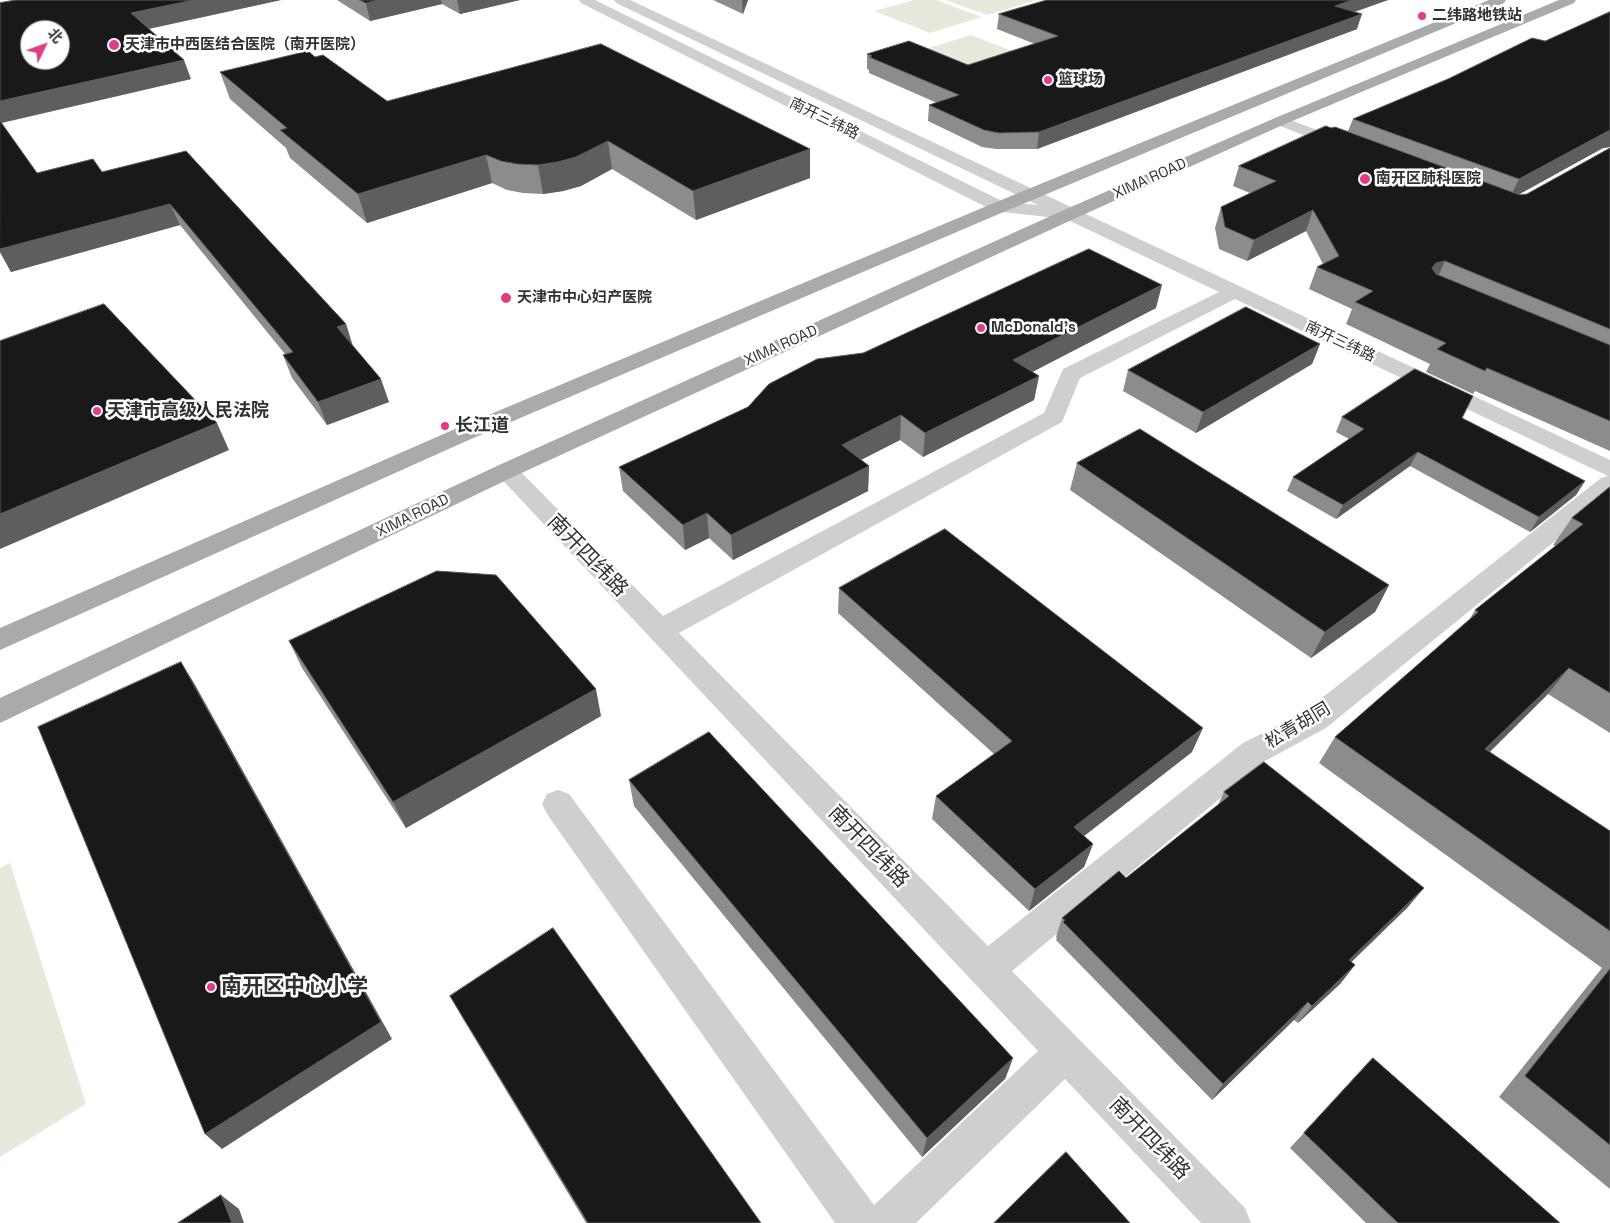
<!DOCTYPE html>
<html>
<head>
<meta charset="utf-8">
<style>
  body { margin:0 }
  #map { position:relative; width:1610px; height:1223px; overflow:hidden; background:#fff; font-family:"Space Grotesk","Noto Sans SC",sans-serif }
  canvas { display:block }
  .north { position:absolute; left:20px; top:20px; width:50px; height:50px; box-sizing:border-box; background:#fff; border:1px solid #adadad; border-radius:50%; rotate:48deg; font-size:14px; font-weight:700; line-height:20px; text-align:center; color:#323232 }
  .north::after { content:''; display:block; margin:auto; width:18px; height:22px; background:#e13d86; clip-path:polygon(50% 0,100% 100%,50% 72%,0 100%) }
</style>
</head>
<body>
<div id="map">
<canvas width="1610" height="1223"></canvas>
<div class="north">北</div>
</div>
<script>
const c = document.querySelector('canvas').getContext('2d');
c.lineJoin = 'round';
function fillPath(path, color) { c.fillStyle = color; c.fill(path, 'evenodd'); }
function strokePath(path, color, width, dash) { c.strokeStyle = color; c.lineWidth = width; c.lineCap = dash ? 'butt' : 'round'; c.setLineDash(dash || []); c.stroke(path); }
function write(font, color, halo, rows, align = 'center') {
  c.font = font + ' "Space Grotesk","Noto Sans SC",sans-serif'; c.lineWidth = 5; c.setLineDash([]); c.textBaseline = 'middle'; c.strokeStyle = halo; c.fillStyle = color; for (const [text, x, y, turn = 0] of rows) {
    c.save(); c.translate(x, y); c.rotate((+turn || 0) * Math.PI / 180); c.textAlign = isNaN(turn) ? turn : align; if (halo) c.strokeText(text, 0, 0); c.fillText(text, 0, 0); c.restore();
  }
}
fillPath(new Path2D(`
  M 914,0 L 936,0 L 982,17 L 930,33 L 874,11 Z
  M 945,0 L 1036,0 L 987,15 Z
  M 971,35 L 1106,87 L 1043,110 L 909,54 Z
  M 10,863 L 86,1104 L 0,1157 L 0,868 Z`), '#e8e9dc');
fillPath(new Path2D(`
  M 579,0 L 595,0 L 1004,202 L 1038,205 L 616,3 L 614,0 L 630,0 L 1610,460 L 1610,496 L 1326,728 L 1265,761 L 1012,971 L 1245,1208 L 1251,1223 L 1201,1223 L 1065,1079 L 916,1223 L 835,1223 L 547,814 L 542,804 L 547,794 L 558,790 L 569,794 L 874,1205 L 1038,1051 L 494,471 L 497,466 L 506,463 L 515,466 L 663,616 L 1044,413 L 1063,369 L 1219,292 L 1066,219 L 994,211 L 581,3 ZM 1235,299 L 1608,476 L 1601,478 L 1304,712 L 1243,743 L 988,946 L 679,633 L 1062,422 L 1080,378 Z
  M 1280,116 L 1351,143 L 1353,146 L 1351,149 L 1339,149 L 1275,124 L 1272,121 L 1275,118 Z`), '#cfcfcf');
fillPath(new Path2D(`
  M 1489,0 L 1506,0 L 1504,3 L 1006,211 L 471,439 L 0,650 L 0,628 L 455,429 L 994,203 Z
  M 1559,0 L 1576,0 L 1574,3 L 1285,124 L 1076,218 L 515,476 L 0,723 L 0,698 L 497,466 L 1064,210 L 1275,118 Z`), '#aaa');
fillPath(new Path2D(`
  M 16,0 L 281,0 L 149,29 L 191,79 L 2,123 L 37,173 L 102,172 L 186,151 L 346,324 L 353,346 L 389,402 L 327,425 L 292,378 L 283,355 L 285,354 L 180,225 L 11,272 L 0,252 L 0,3 Z
  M 337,0 L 520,0 L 460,14 L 442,4 L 370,21 Z
  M 713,0 L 748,0 L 743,14 Z
  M 1047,0 L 1388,0 L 1355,12 L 1357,29 L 1037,149 L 996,149 L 982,147 L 928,121 L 929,105 L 937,103 L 869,73 L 869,70 L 867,69 L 867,54 L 968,65 L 1035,44 L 997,29 L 999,14 Z
  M 1610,12 L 1610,147 L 1603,148 L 1519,194 L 1527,194 L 1610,148 L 1610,451 L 1475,391 L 1473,394 L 1426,372 L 1430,364 L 1346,324 L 1352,309 L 1309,289 L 1317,267 L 1323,264 L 1306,231 L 1247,261 L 1219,249 L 1215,228 L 1221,207 L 1250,193 L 1233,186 L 1239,166 L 1331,128 L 1348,131 L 1353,119 L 1545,41 Z
  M 315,57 L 387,101 L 810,149 L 810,178 L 696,220 L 612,169 L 581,186 L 563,191 L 543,194 L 523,193 L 507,190 L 492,183 L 367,223 L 290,158 L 286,148 L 230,99 L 220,72 Z
  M 1156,308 L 1032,372 L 1039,376 L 1034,400 L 923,457 L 900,440 L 861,460 L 869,466 L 868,491 L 733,560 L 709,538 L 685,550 L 623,491 L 619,467 L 748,407 L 863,353 Z
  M 1320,344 L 1312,364 L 1196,433 L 1123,391 L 1128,370 Z
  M 1342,417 L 1462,418 L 1585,481 L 1576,495 L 1530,532 L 1410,466 L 1336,519 L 1287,491 L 1293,477 L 1349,439 L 1336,432 Z
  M 1077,463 L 1389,585 L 1375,612 L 1311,658 L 1070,490 Z
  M 1610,487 L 1610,733 L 1548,694 L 1490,752 L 1610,831 L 1610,1189 L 1499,1097 L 1602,968 L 1319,763 L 1335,737 L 1468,622 L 1475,610 L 1556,546 L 1553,545 L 1572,518 Z
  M 839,588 L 1192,752 L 1084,836 L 1093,844 L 1084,867 L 1029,911 L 932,819 L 936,796 L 994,754 L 838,613 Z
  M 289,641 L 601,716 L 406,828 L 302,668 Z
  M 629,780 L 1013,1058 L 1005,1079 L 922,1157 L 634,806 Z
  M 1224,792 L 1408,907 L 1351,962 L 1355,965 L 1340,984 L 1298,1023 L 1294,1020 L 1212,1100 L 1056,940 L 1057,938 L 1056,937 L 1062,918 L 1126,878 L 1218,805 Z
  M 450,996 L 761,1223 L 586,1223 L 463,1019 Z
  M 1373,1058 L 1560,1223 L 1366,1223 L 1290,1148 Z`), '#8c8c8c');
fillPath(new Path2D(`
  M 194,0 L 281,0 L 138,31 L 131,13 Z
  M 379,0 L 441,0 L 442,4 L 370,21 L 366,3 Z
  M 457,0 L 520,0 L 460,14 Z
  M 742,0 L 748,0 L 743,14 Z
  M 1352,0 L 1388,0 L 1330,20 L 1335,6 Z
  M 1362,14 L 1357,29 L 1037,149 L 1039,132 Z
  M 184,60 L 191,79 L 0,123 L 0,101 Z
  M 1610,130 L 1610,147 L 1603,148 L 1509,200 L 1519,179 Z
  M 608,141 L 612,169 L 581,186 L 563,191 L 543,194 L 538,165 Z
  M 810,149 L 810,178 L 696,220 L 693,191 Z
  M 486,155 L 492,183 L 367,223 L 358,194 Z
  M 170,204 L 180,225 L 11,272 L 0,252 L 0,249 Z
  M 1313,210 L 1306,231 L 1247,261 L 1254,240 Z
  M 1445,261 L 1435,283 L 1432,268 L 1436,263 Z
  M 1162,285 L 1156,308 L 1009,384 L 1013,360 Z
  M 346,324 L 353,347 L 337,327 Z
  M 1320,344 L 1312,364 L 1196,433 L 1203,412 Z
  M 1039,376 L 1034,400 L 923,457 L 925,433 Z
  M 381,379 L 389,402 L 327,425 L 318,402 Z
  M 901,415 L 900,440 L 841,470 L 842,445 Z
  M 217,423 L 229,450 L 0,549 L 0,514 Z
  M 1418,452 L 1410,466 L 1336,519 L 1343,505 Z
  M 869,466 L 868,491 L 733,560 L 731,535 Z
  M 1585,481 L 1576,495 L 1530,532 L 1539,517 Z
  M 707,513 L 709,538 L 685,550 L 683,525 Z
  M 1389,585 L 1375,612 L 1311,658 L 1325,632 Z
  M 181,662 L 194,683 L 392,1039 L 222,1149 L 205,1134 Z
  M 1569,668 L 1548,694 L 1466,775 L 1485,749 Z
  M 596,689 L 601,716 L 406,828 L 393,802 Z
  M 1203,728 L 1192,752 L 1066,850 L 1074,827 Z
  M 1093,844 L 1084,867 L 1029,911 L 1035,889 Z
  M 1424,888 L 1408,907 L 1335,978 L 1349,960 Z
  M 1355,965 L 1340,984 L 1298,1023 L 1312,1006 Z
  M 1308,1002 L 1294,1020 L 1212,1100 L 1223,1084 Z
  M 1013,1058 L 1005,1079 L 922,1157 L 927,1138 Z
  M 221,1195 L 239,1209 L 244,1223 L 232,1223 Z`), '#5e5e5e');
const building = new Path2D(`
  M 16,0 L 194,0 L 131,13 L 184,60 L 0,101 L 0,3 ZM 30,30 L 60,30 L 60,60 L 30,60 Z
  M 360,0 L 379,0 L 366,3 Z
  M 1047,0 L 1352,0 L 1335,6 L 1362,14 L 1039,132 L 999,133 L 984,130 L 929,105 L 959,95 L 869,57 L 872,56 L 867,54 L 909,41 L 968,65 L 1058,36 L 999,14 Z
  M 1610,12 L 1610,130 L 1519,179 L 1353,119 L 1448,79 L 1532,38 L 1545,41 Z
  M 601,44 L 810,149 L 693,191 L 608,141 L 576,157 L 558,162 L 538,165 L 517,164 L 501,161 L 486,155 L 358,194 L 280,130 L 287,128 L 220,72 L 308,51 L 315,57 L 323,55 L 387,101 Z
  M 0,121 L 37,173 L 93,159 L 102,172 L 186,151 L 346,324 L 337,327 L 381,379 L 318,402 L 283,355 L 293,352 L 170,204 L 0,249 Z
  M 1326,126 L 1331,128 L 1335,127 L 1520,195 L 1527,194 L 1610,148 L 1610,329 L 1445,261 L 1436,263 L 1432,268 L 1436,274 L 1610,345 L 1610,421 L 1487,368 L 1485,371 L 1437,349 L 1446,343 L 1355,302 L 1373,291 L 1317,267 L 1339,256 L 1313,210 L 1254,240 L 1225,227 L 1221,207 L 1276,181 L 1239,166 Z
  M 1089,249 L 1162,285 L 1013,360 L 1039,376 L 925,433 L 901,415 L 842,445 L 869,466 L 731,535 L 707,513 L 683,525 L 619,467 L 748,407 L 769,384 L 817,359 L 863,353 Z
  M 104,304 L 217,423 L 0,514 L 0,341 Z
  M 1246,307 L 1320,344 L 1203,412 L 1128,370 Z
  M 1415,369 L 1473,396 L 1462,418 L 1585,481 L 1539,517 L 1418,452 L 1343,505 L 1293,477 L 1364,429 L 1342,417 Z
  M 1140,429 L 1389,585 L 1325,632 L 1077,463 Z
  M 1610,487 L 1610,693 L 1569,668 L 1485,749 L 1610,831 L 1610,931 L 1335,737 L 1478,612 L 1475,610 L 1583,524 L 1572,518 Z
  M 945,529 L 1203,728 L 1074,827 L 1093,844 L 1035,889 L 936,796 L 1012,741 L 839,588 Z
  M 437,571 L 496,575 L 596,689 L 393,802 L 289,641 Z
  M 181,662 L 381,1022 L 205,1134 L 38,727 Z
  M 709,732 L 1013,1058 L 927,1138 L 629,780 Z
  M 1264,762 L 1424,888 L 1349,960 L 1355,965 L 1312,1006 L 1308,1002 L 1223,1084 L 1063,922 L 1065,920 L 1062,918 L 1119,871 L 1126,878 L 1229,796 L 1224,792 Z
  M 553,928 L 761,1223 L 588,1223 L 450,996 Z
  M 1610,969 L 1610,1145 L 1525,1076 Z
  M 1373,1058 L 1560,1223 L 1398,1223 L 1304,1133 Z
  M 1066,1152 L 1130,1223 L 994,1223 Z
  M 221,1195 L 232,1223 L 178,1223 Z`);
fillPath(building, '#191919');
strokePath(building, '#5e5e5e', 1);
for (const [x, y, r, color] of [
  [1422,16,5,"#e13d86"],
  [114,45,6,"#e13d86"],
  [1048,80,5,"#e13d86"],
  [1365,179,6,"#e13d86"],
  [506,298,6,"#e13d86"],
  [981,328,5,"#e13d86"],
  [97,411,5,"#e13d86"],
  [445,426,5,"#e13d86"],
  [211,987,5,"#e13d86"]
]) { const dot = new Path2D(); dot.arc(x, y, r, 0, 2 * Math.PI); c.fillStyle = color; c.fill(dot); strokePath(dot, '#fff', 2); }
write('bold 15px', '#323232', '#fff', [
  ["二纬路地铁站",1432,16],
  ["天津市中西医结合医院（南开医院）",125,45],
  ["篮球场",1058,80],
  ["南开区肺科医院",1376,179],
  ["天津市中心妇产医院",517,298],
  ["McDonald's",991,328]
], 'left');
write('15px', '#323232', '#fff', [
  ["南开三纬路",824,119,26],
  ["XIMA ROAD",1150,179,-24],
  ["南开三纬路",1340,342,25],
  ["XIMA ROAD",781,346,-24],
  ["XIMA ROAD",413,516,-26]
]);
write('bold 18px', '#323232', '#fff', [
  ["天津市高级人民法院",107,411],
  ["长江道",455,426]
], 'left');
write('18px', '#323232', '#fff', [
  ["松青胡同",1298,726,-31]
]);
write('21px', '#323232', '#fff', [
  ["南开四纬路",587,556,46],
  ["南开四纬路",868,847,46],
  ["南开四纬路",1149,1139,46]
]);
write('bold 21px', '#323232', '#fff', [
  ["南开区中心小学",221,987]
], 'left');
</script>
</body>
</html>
